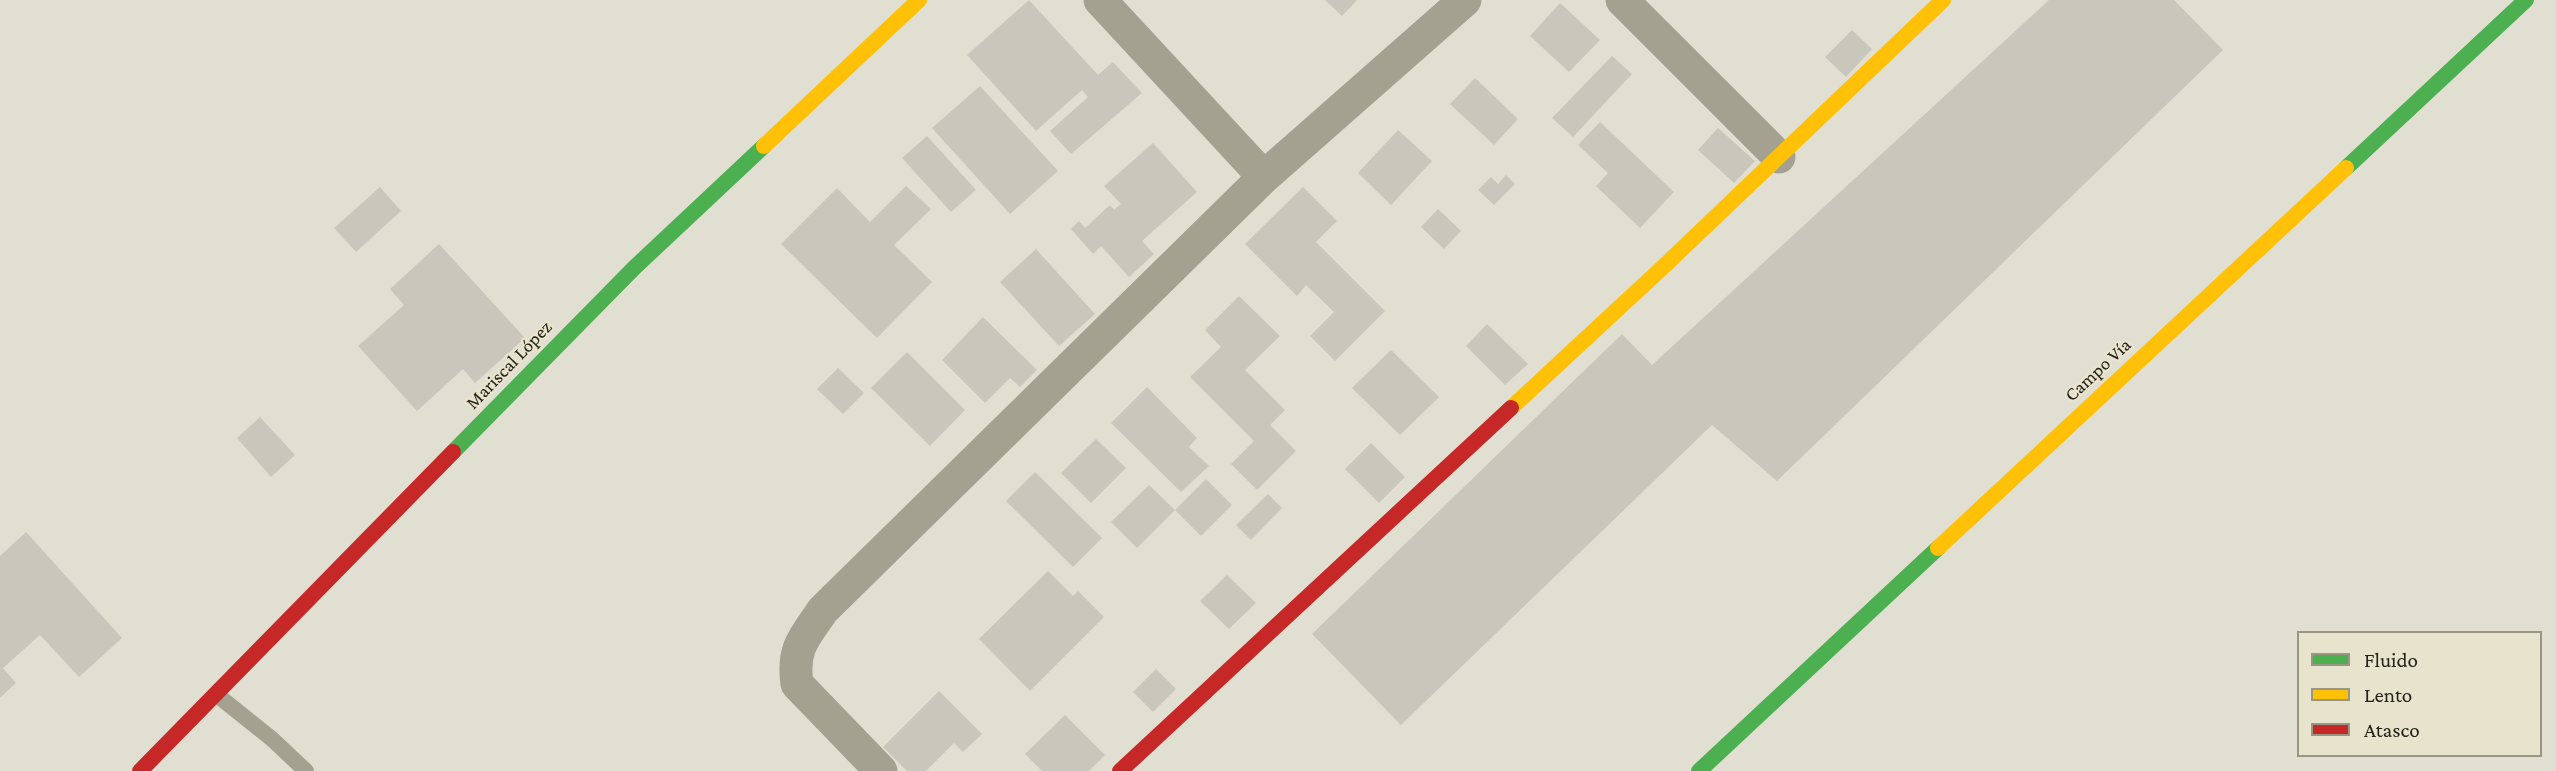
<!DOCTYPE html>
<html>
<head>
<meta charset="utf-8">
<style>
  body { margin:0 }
  #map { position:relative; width:2556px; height:771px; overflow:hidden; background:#e1dfd2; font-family:"Crimson Pro",serif }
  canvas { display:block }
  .legend { position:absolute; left:2297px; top:631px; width:245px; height:126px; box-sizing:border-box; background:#e7e3cc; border:2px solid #999684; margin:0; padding:9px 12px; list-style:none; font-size:21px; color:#232219 }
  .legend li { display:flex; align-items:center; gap:14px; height:35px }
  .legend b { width:35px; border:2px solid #999684 }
</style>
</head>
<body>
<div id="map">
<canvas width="2556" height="771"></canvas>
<ul class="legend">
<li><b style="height:9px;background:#4caf50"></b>Fluido</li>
<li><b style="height:9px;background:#ffc107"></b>Lento</li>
<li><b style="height:9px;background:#c62828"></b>Atasco</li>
</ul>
</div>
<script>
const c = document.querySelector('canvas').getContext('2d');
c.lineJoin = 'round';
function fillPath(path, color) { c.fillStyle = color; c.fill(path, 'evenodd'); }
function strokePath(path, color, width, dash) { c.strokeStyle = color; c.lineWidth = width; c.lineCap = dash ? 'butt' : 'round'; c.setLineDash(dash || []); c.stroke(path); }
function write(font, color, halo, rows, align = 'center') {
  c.font = font + ' "Crimson Pro",serif'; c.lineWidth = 5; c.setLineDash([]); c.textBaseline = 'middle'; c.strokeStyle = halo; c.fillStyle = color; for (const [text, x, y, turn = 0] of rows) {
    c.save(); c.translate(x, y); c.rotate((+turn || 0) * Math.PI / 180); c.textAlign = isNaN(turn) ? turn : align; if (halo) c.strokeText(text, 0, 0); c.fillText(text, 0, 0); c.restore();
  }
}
fillPath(new Path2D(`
  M 1029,0 L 1098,75 L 1113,62 L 1142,93 L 1071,154 L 1050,131 L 1088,97 L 1082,90 L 1036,131 L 967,55 Z
  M 1325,0 L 1357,0 L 1342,16 Z
  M 2049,0 L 2174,0 L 2223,50 L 1777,481 L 1712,425 L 1401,725 L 1312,634 L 1622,334 L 1652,365 Z
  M 1560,3 L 1600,40 L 1569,72 L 1530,36 Z
  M 1852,30 L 1872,49 L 1846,77 L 1825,57 Z
  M 1612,56 L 1632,74 L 1573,137 L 1552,118 Z
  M 1475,78 L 1518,119 L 1494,145 L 1450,104 Z
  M 980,86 L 1058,171 L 1010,214 L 932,128 Z
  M 1600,122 L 1674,192 L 1640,228 L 1596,186 L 1608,173 L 1578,145 Z
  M 1718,128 L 1755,161 L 1734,183 L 1698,150 Z
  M 1398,130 L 1432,161 L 1391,205 L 1358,173 Z
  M 927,136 L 976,190 L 951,212 L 902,158 Z
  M 1153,143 L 1197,192 L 1142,241 L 1154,254 L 1129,277 L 1101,246 L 1093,254 L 1071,229 L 1079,221 L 1085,228 L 1110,205 L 1114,210 L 1121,204 L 1104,186 Z
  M 1506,175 L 1515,184 L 1494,205 L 1478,190 L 1491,177 L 1498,184 Z
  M 906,186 L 931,209 L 894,245 L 932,282 L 877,338 L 781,244 L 837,188 L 870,222 Z
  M 380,187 L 401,211 L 356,252 L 334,228 Z
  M 1303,187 L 1337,221 L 1316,242 L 1385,311 L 1335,361 L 1310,336 L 1334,312 L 1306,285 L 1297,296 L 1245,244 Z
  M 1438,209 L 1461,231 L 1444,249 L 1421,227 Z
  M 439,244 L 525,338 L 475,383 L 463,369 L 417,411 L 358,346 L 404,305 L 390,289 Z
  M 1036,249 L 1095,314 L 1059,346 L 1000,282 Z
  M 1239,296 L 1280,336 L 1245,370 L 1285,410 L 1270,425 L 1296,451 L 1257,490 L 1231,464 L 1254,441 L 1190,377 L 1221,347 L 1205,330 Z
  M 983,317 L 1037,370 L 1020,387 L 1010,378 L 985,403 L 942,360 Z
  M 1487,324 L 1528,364 L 1505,385 L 1466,346 Z
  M 1391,350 L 1439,397 L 1400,435 L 1352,388 Z
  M 907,352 L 965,410 L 930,446 L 871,388 Z
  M 838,368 L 864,393 L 843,414 L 817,389 Z
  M 1147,387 L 1197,438 L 1189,447 L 1209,466 L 1181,492 L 1111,423 Z
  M 260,417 L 295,455 L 271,477 L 237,438 Z
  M 1096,439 L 1126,468 L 1091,503 L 1061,473 Z
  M 1371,443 L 1405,477 L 1379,503 L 1345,469 Z
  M 1035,472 L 1102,538 L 1073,567 L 1006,501 Z
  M 1206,479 L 1232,505 L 1201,536 L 1175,510 Z
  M 1149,485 L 1175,510 L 1137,548 L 1111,522 Z
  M 1268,494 L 1282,508 L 1251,540 L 1236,525 Z
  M 26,532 L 122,638 L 79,677 L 40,635 L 3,668 L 16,683 L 0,698 L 0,556 Z
  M 1048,571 L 1073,596 L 1078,591 L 1104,617 L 1030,691 L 979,639 Z
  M 1227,575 L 1256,603 L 1229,629 L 1200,601 Z
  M 1156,669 L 1176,689 L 1153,712 L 1133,692 Z
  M 939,691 L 982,734 L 963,752 L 954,743 L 926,771 L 907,771 L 883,747 Z
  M 1065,715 L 1105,755 L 1089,771 L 1042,771 L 1025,754 Z`), '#c9c7bc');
strokePath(new Path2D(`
  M 217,695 L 272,739 L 306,771`), '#a4a191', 16);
strokePath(new Path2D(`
  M 1100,0 L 1264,177
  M 1622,0 L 1779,157
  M 881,771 L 797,684 C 792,648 804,638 823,610 L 1264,177 L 1465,0`), '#a4a191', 33);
strokePath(new Path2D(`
  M 2346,168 L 2526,0
  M 453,452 L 634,268 L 764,146
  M 1699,771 L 1938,548`), '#4caf50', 16);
strokePath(new Path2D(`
  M 764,146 L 919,0
  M 1511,408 L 1662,268 L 1943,0
  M 1938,548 L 2346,168`), '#ffc107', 16);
strokePath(new Path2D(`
  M 140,771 L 453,452
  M 1120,771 L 1511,408`), '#c62828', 16);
write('19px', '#232219', '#e7e3cc', [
  ["Mariscal López",509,365,-46],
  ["Campo Vía",2098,370,-43]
]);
</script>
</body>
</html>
